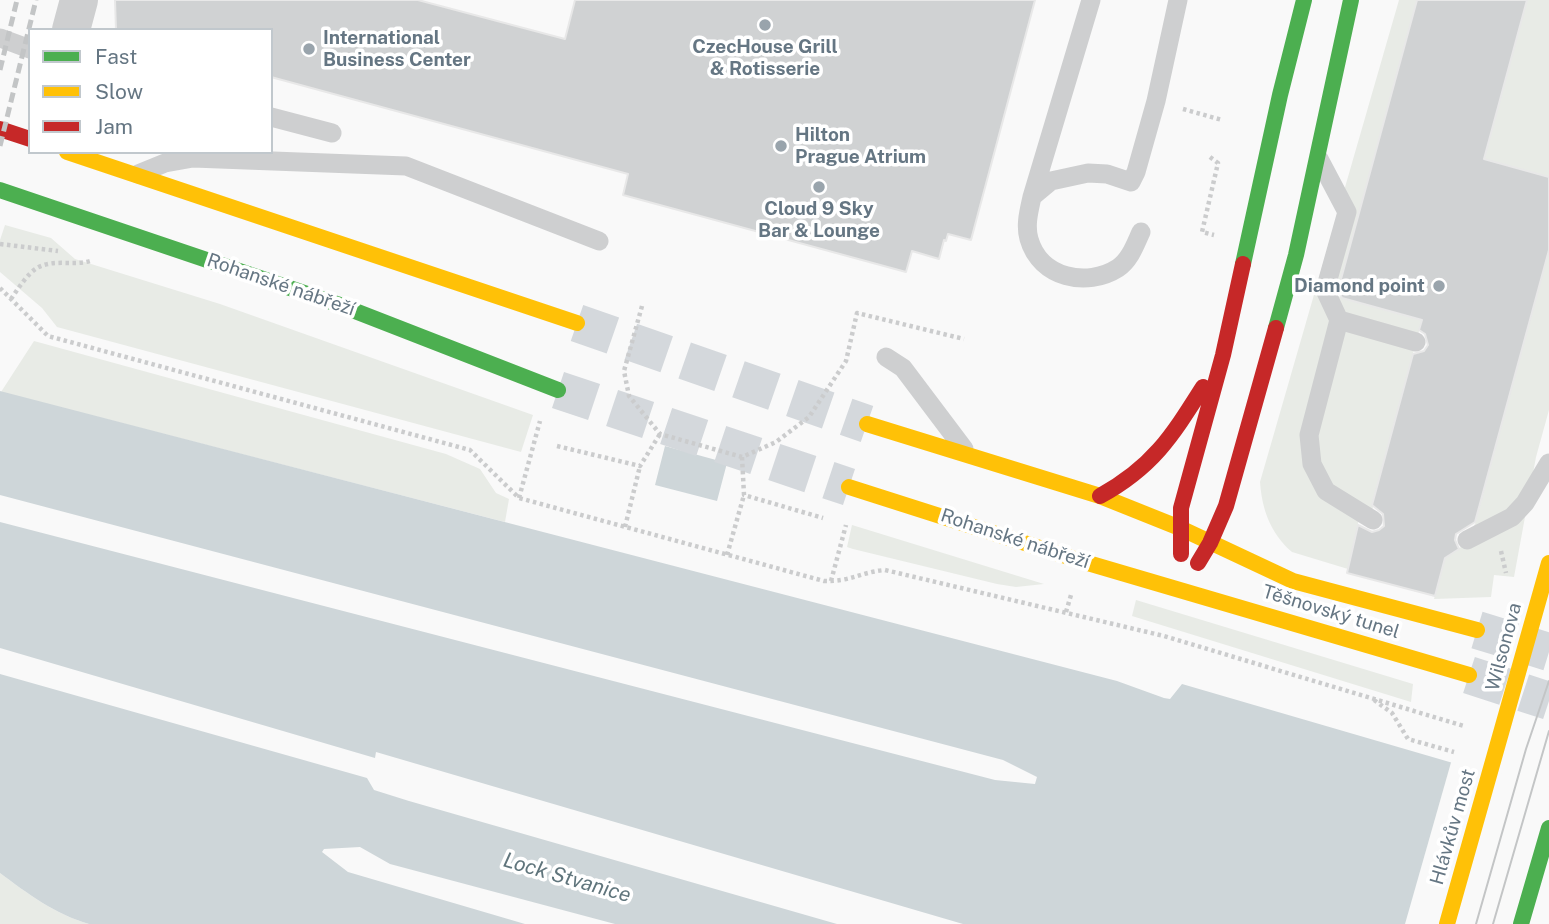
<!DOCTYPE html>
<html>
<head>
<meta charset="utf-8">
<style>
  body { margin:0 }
  #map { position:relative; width:1549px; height:924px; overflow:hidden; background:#f9f9f9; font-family:"Public Sans",sans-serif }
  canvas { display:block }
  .legend { position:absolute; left:28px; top:28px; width:245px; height:126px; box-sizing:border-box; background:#fff; border:2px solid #c1c8cd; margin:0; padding:9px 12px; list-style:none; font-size:21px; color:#657683 }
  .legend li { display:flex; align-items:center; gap:14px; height:35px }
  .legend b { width:35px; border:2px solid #c1c8cd }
</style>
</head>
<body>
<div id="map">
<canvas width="1549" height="924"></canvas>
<ul class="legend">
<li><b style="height:9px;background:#4caf50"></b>Fast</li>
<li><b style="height:9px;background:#ffc107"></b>Slow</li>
<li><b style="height:9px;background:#c62828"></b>Jam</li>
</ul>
</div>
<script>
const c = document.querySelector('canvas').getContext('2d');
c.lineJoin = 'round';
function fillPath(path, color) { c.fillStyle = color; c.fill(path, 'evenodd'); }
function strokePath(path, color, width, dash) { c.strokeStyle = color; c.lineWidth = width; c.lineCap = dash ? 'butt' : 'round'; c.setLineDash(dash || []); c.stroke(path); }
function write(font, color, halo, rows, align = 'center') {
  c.font = font + ' "Public Sans",sans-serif'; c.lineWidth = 7; c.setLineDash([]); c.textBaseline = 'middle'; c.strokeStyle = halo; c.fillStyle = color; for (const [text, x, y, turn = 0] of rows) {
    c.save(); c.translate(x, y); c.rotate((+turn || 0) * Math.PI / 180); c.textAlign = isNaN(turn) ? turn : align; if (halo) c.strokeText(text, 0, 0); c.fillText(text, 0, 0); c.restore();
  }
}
fillPath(new Path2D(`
  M 1399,0 L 1417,0 L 1337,296 L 1422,320 L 1374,496 L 1372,515 L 1359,519 L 1348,569 L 1292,552 C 1270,533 1262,509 1260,482 Z
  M 1527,0 L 1549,0 L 1549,177 L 1484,159 Z
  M 5,225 L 51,238 L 75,259 L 220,304 L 533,415 L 521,452 L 57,327 L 42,308 L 0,272 L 0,240 Z
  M 1549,250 L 1549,410 L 1536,457 L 1514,577 L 1494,575 L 1491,597 L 1434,599 L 1445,558 L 1461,547 L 1475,524 Z
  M 34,341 L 446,454 L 480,469 L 496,493 L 509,499 L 505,522 L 1,392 Z
  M 852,525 L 1044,584 L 1016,587 L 997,584 L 853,549 L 847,547 Z
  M 1136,600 L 1413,684 L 1411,702 L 1132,616 Z
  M 0,873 C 28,894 55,914 89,924 L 0,924 Z`), '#e8ebe6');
fillPath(new Path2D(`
  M 0,391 L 1117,681 L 1164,698 L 1170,699 L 1182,684 L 1549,791 L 1549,924 L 963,924 L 376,752 L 375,758 L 0,648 L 0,522 L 995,780 L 1035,784 L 1037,777 L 1003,760 L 0,495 Z
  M 665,446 L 727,463 L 717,501 L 655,485 Z
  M 0,674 L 367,778 L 374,790 L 409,801 L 837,924 L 615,924 L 390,864 L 360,847 L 324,849 L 322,852 L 348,872 L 525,924 L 89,924 C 55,914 28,894 0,873 Z`), '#ced6d9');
fillPath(new Path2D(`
  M 1452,759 L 1549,787 L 1549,924 L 1405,924 Z`), '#f9f9f9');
const building = new Path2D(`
  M 115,0 L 418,0 L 565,39 L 575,0 L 1035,0 L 971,240 L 948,234 L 946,241 L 944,240 L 939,259 L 912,251 L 906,272 L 623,195 L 628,174 L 271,77 L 271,30 L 116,30 Z
  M 1417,0 L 1527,0 L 1484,159 L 1549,177 L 1549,250 L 1475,522 L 1456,534 L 1455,540 L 1459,549 L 1445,558 L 1435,596 L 1347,573 L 1358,525 L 1372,532 L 1379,530 L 1384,526 L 1383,514 L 1372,505 L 1413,354 L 1424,351 L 1428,345 L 1425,334 L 1419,330 L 1422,320 L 1342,298 L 1338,290 Z`);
fillPath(building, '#d0d2d3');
strokePath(building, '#e8e8e8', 2);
strokePath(new Path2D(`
  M 577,323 L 867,424
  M 558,390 L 849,487
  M 1477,630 L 1549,652
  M 1469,675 L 1549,701`), '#d4d8dc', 38, [38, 19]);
strokePath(new Path2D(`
  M 1183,109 L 1222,120
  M 1210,157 L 1218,163 L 1202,232 L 1214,235
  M 0,244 L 58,251
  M 0,288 L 48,336 L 470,450 L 519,498 L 824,581 C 850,582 861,572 885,570 L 1164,636 L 1464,726
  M 11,299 C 18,289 27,274 37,268 C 54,258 75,267 93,260
  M 642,306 L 624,371 L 629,396 L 660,434 L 742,457 L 776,442 L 809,417 L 846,361 L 857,313 L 964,339
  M 557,446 L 640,466 L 660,434
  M 742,457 L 744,495 L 823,518
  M 519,498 L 540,421
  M 625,527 L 640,466
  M 1501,551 L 1506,573
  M 727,555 L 744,495
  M 831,581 L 846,525
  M 1066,612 L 1071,595
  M 1374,700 L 1392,713 L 1408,739 L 1454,752`), '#cbcccd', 4.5, [3.5, 3.5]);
strokePath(new Path2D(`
  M 1091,0 L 1032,197 C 1029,211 1025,225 1029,239 C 1040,278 1087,288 1118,268 C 1130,260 1135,245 1141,232
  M 0,38 L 30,49
  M 271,117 L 332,133
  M 1319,159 L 1347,212 L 1325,290 L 1339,320 L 1309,435 L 1312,464 L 1326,491 L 1373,520
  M 138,174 L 165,163 L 193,158 L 406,166 L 599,241
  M 1033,196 L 1051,181 L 1088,173 L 1107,174 L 1131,182 L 1136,172 L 1156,101 L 1178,0
  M 1339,320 L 1416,342
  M 886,357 L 903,368 L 964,449
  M 1467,540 L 1512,517 L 1525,503 L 1549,463`), '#cecfd0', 19);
strokePath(new Path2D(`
  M 71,30 L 79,0`), '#cecfd0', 38);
strokePath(new Path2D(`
  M 0,190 L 337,304 L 558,390
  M 1243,264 L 1280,95 L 1304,0
  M 1276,328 L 1296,255 L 1351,0
  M 1521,924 L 1549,828`), '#4caf50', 16);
strokePath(new Path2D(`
  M 67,152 L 577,323
  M 867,424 L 1100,496 L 1180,528 L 1293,581 L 1477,630
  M 849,487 L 1081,561 L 1469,675
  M 1447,924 L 1549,563`), '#ffc107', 16);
strokePath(new Path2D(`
  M 0,129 L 30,139
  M 1100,496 C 1153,467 1172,436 1203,387
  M 1181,554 L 1181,508 L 1223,355 L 1243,264
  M 1198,563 L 1210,543 L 1226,506 L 1276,328`), '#c62828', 16);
strokePath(new Path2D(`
  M 1476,924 L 1526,749 L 1549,681
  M 1493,924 L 1549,731`), '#c3c5c6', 2);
strokePath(new Path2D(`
  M 0,70 L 17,0
  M 0,146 L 36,0`), '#c3c5c6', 5, [10, 5]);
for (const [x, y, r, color] of [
  [765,25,7,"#99a4ac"],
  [309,49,7,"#99a4ac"],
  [781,146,7,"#99a4ac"],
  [819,187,7,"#99a4ac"],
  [1439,286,7,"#99a4ac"]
]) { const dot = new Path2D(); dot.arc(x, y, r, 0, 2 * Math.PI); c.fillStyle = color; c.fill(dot); strokePath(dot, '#fff', 2.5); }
write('bold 19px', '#657683', '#fff', [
  ["International",323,38],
  ["Business Center",323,60],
  ["CzecHouse Grill",765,47,"center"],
  ["& Rotisserie",765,69,"center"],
  ["Hilton",795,135],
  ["Prague Atrium",795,157],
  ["Cloud 9 Sky",819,209,"center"],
  ["Bar & Lounge",819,231,"center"],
  ["Diamond point",1425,286,"right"]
], 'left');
write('19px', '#657683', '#fff', [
  ["Rohanské nábřeží",281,285,19],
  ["Rohanské nábřeží",1015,539,18],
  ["Těšnovský tunel",1331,612,17],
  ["Wilsonova",1504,647,-75],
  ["Hlávkův most",1453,827,-74]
]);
write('italic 21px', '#60757c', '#fff', [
  ["Lock Stvanice",567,878,16]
]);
</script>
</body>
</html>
